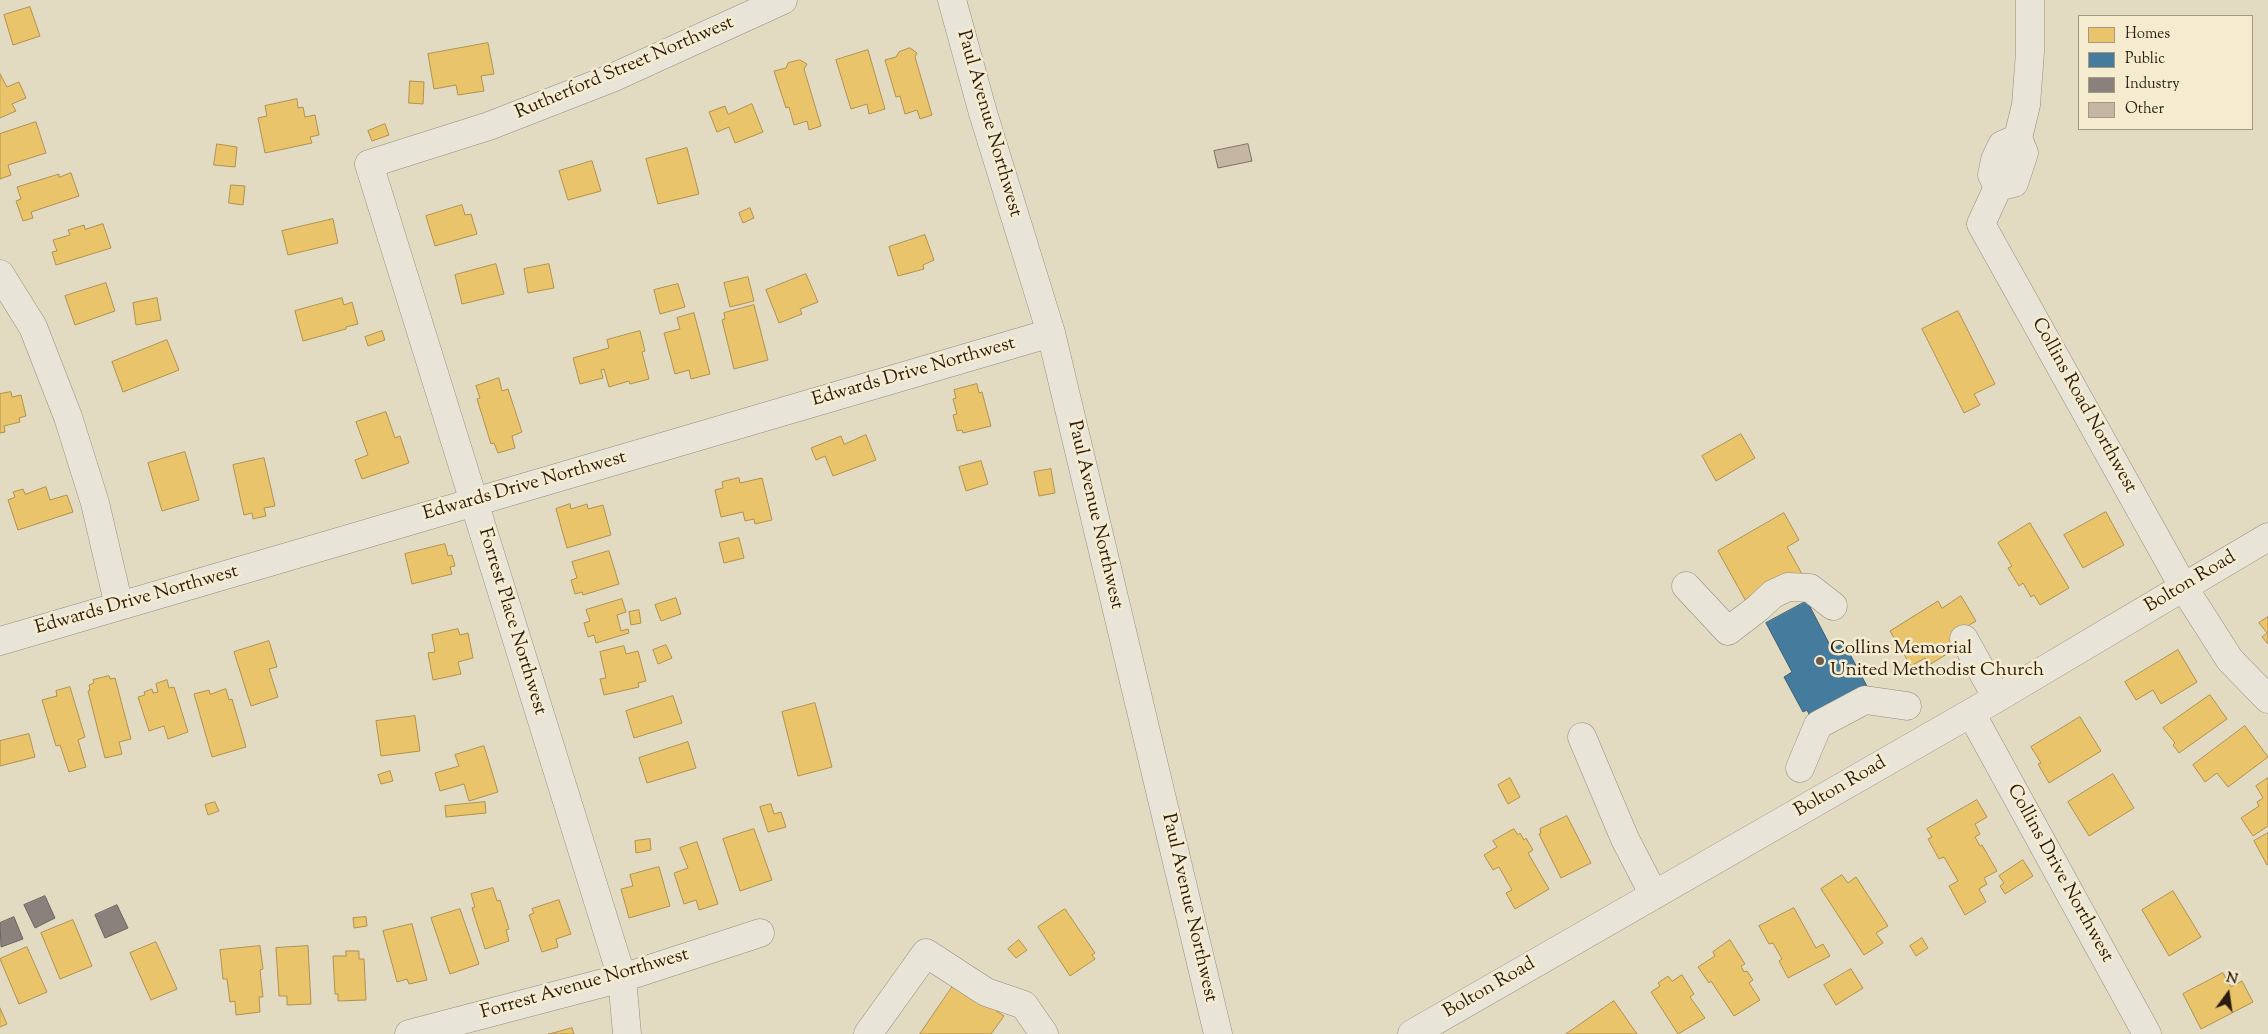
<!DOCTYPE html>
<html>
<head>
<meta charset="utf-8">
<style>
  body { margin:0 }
  #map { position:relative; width:2268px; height:1034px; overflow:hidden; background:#e2dbc2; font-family:"Sorts Mill Goudy",serif }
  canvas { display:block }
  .legend { position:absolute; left:2078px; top:15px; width:175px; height:115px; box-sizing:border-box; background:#f5eccf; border:1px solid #a59883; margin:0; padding:6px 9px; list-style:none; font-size:15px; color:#2c1b11 }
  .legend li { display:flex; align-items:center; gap:10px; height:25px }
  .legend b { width:25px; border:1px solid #a59883 }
  .north { position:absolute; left:2203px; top:969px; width:50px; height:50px; -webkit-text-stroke:4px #f5eccf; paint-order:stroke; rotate:14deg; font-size:14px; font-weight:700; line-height:20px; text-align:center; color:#2c1b11 }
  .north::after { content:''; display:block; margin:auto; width:18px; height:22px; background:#2c1b11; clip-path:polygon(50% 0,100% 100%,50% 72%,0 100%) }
</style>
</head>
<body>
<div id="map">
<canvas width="2268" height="1034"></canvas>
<ul class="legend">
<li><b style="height:14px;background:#e9c46a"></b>Homes</li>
<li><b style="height:14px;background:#457b9d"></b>Public</li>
<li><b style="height:14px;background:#8a817c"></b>Industry</li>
<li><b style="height:14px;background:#c5b6a4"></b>Other</li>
</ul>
<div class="north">N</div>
</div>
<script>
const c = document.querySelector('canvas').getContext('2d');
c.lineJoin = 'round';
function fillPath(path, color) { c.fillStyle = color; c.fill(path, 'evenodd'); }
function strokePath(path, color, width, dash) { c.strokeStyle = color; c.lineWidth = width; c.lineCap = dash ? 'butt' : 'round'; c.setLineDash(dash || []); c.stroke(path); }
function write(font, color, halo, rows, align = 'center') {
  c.font = font + ' "Sorts Mill Goudy",serif'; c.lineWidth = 5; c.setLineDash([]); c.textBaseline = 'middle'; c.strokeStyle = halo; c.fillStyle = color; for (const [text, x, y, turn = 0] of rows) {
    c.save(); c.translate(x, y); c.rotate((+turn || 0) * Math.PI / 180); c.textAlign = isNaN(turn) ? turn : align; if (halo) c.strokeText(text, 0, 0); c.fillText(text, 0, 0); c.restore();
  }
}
const homes = new Path2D(`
  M 30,7 L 40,36 L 13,45 L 4,15 Z
  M 488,43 L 494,74 L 481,76 L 484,91 L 458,95 L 456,85 L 434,89 L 428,54 Z
  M 910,48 L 917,53 L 915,57 L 932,115 L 920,119 L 917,110 L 905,114 L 900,96 L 896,97 L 885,60 L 896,57 L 899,52 Z
  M 868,50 L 885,109 L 869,114 L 867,104 L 851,109 L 836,60 Z
  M 800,60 L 807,64 L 804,69 L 821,126 L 809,130 L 807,121 L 794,125 L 789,107 L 786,108 L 774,71 L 786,68 L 788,63 Z
  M 0,74 L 7,87 L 19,82 L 26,98 L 12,104 L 16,111 L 0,118 Z
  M 410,81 L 424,82 L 423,104 L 409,103 Z
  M 297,99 L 298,108 L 303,107 L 305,117 L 315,115 L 319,135 L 310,137 L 312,143 L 265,153 L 258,118 L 267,116 L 265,106 Z
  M 752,104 L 763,132 L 735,143 L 729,127 L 717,132 L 709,112 L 725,106 L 728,114 Z
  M 36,122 L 46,153 L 8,165 L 11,175 L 0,179 L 0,134 Z
  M 385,124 L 389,135 L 372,141 L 368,131 Z
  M 217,144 L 237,147 L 235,167 L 214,165 Z
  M 687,148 L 699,194 L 658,204 L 646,159 Z
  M 592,161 L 601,191 L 568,200 L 559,171 Z
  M 71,173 L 79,196 L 31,212 L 33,218 L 23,221 L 16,201 L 21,199 L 17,187 L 59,174 L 59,177 Z
  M 231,185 L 245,186 L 243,205 L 229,203 Z
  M 462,205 L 465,215 L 471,214 L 477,234 L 435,246 L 426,216 Z
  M 750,208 L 754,218 L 743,223 L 739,213 Z
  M 333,219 L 338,243 L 288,255 L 282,231 Z
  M 103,224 L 111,248 L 56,265 L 52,252 L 57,251 L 53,240 L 70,235 L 68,230 L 84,225 L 85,229 Z
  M 925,235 L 934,260 L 923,265 L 924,269 L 898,276 L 889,247 Z
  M 496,264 L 504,294 L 462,304 L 455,275 Z
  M 549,264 L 554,288 L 528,293 L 524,269 Z
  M 806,274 L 818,302 L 800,309 L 802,314 L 779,323 L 766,290 Z
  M 748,277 L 754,301 L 730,307 L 724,283 Z
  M 106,283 L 115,311 L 75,325 L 65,296 Z
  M 678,284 L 685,307 L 660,314 L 654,290 Z
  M 157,298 L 161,320 L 136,325 L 133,303 Z
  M 342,298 L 344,305 L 352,302 L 358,324 L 346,327 L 346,329 L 303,341 L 295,311 Z
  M 754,305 L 768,360 L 734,369 L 722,320 L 725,319 L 724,313 Z
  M 1958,311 L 1995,384 L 1974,394 L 1980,405 L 1964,413 L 1922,329 Z
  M 694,313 L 710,374 L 691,379 L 689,370 L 675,374 L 664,333 L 680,329 L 677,318 Z
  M 382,331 L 385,340 L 368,346 L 365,337 Z
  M 640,331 L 645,351 L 642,352 L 649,379 L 630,384 L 629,381 L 609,387 L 604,369 L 601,370 L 603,378 L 580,384 L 573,358 L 609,348 L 607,340 Z
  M 167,340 L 179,370 L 123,392 L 112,362 Z
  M 499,378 L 502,391 L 508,389 L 522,432 L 512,436 L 515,448 L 498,453 L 494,443 L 491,444 L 477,399 L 480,398 L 476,386 Z
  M 977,384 L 979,393 L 982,392 L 991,426 L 963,433 L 962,430 L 957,431 L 953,415 L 957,414 L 953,399 L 956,398 L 954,390 Z
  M 11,392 L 12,397 L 21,395 L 26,416 L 19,418 L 20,422 L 4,426 L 5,432 L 0,433 L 0,394 Z
  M 386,412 L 395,438 L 400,436 L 409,463 L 362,479 L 355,460 L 368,455 L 356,422 Z
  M 1741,434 L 1755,458 L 1716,481 L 1702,456 Z
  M 866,435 L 876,460 L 833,476 L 825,456 L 816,460 L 811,448 L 841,436 L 844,444 Z
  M 185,452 L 199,500 L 162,511 L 148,463 Z
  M 264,458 L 275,506 L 264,508 L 266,516 L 253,519 L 252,513 L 244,515 L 233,465 Z
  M 981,461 L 988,484 L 966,491 L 959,467 Z
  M 1051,469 L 1055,493 L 1039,496 L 1034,472 Z
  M 739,478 L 740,483 L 762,478 L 772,520 L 755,524 L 754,519 L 745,521 L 743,512 L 721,517 L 715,490 L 723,488 L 722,482 Z
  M 46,487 L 50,500 L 67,495 L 73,512 L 18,530 L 8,500 L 15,497 L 13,492 L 23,489 L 25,494 Z
  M 570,504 L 571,509 L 587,504 L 588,509 L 603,505 L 611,535 L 567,548 L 556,509 Z
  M 2106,512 L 2124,545 L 2083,568 L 2064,535 Z
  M 1784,513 L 1799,540 L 1787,547 L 1802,574 L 1748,605 L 1718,551 Z
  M 2030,523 L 2069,588 L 2040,605 L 2034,595 L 2031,597 L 2023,583 L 2019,586 L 2008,568 L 2012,566 L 1998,543 Z
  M 739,538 L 744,558 L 724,563 L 719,543 Z
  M 445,544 L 448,556 L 452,555 L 454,562 L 455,566 L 450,567 L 452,574 L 412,584 L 405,554 Z
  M 609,551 L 619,584 L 583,595 L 582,592 L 575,594 L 571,580 L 577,578 L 572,562 Z
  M 1961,596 L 1976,621 L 1956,633 L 1959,639 L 1944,649 L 1947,654 L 1929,665 L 1925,658 L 1911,666 L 1890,631 L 1938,601 L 1942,608 Z
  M 676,598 L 681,614 L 661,621 L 655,605 Z
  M 622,599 L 626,612 L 617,615 L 621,631 L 628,629 L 629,633 L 596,643 L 594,635 L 588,637 L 584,623 L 590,621 L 586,610 Z
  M 639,610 L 641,623 L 631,625 L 629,612 Z
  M 2268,617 L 2268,644 L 2262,637 L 2267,633 L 2259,623 Z
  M 458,629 L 460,635 L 468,633 L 473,658 L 458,662 L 461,674 L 433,680 L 428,653 L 435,652 L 432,635 Z
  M 269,641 L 277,667 L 269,669 L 278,697 L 251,706 L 234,652 Z
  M 666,645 L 672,658 L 658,664 L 653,650 Z
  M 624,646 L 626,654 L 638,651 L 646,681 L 638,683 L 639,687 L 604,695 L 600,679 L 606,678 L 600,652 Z
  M 2178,650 L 2197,682 L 2161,704 L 2153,690 L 2136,700 L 2125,682 Z
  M 109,676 L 110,679 L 115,678 L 131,739 L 119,742 L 122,754 L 105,758 L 88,691 L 90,690 L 89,685 L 94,683 L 93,680 Z
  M 167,680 L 169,688 L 174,687 L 188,732 L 168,739 L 164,726 L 149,731 L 138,697 L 145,695 L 144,692 L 152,689 L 153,693 L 158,692 L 156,684 Z
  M 70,687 L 85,737 L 78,740 L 86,767 L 69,772 L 60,745 L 56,746 L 42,700 L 57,696 L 56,691 Z
  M 226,689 L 229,700 L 232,699 L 246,747 L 212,757 L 194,694 L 209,690 L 210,694 Z
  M 2210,695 L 2227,719 L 2179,753 L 2173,745 L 2175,743 L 2163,728 Z
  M 673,696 L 682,723 L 634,738 L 626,711 Z
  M 815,703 L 832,767 L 798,776 L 782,712 Z
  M 415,716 L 420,751 L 381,756 L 376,721 Z
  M 2080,717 L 2101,751 L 2049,783 L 2038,764 L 2041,763 L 2031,747 Z
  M 2245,726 L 2268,757 L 2228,787 L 2217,773 L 2205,782 L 2193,765 Z
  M 29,734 L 35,757 L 0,766 L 0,741 Z
  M 688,742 L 696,768 L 647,783 L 639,758 Z
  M 484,746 L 498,792 L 469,801 L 464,784 L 440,791 L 435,773 L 459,766 L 455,755 Z
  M 390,771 L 393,781 L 381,784 L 378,775 Z
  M 2113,774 L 2134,808 L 2089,836 L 2068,802 Z
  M 1510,778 L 1520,797 L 1508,804 L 1498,785 Z
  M 2268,778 L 2268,826 L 2253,836 L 2241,818 L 2259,806 L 2257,802 L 2263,798 L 2256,786 Z
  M 1977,800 L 1987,817 L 1975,824 L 1980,834 L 1975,837 L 1980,846 L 1982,845 L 1997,871 L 1984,878 L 1987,884 L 1979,889 L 1986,902 L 1965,915 L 1949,886 L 1958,881 L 1944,857 L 1939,859 L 1928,839 L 1932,837 L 1927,829 Z
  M 215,802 L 219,811 L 208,815 L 205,805 Z
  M 485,802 L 486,813 L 446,817 L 445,806 Z
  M 771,804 L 774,814 L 781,812 L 786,827 L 768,832 L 760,807 Z
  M 1567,816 L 1591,863 L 1561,878 L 1539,834 L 1541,833 L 1540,829 Z
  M 754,829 L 772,880 L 740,891 L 723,839 Z
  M 1514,829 L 1518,835 L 1520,833 L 1524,840 L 1526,838 L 1533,850 L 1528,853 L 1549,889 L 1515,909 L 1506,893 L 1512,890 L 1499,867 L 1493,870 L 1484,855 L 1497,847 L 1493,841 Z
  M 2268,833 L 2268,864 L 2267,865 L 2254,841 Z
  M 650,839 L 651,850 L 636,853 L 635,841 Z
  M 697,842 L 718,904 L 699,910 L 696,900 L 684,904 L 674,873 L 688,868 L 680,848 Z
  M 2023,860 L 2033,876 L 2005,894 L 2000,886 L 2004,883 L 1999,876 Z
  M 659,867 L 670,906 L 629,918 L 621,889 L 633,886 L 630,875 Z
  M 1842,875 L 1848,883 L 1856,877 L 1888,926 L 1876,933 L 1883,943 L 1864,955 L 1821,889 Z
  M 493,888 L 497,901 L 500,900 L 509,929 L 506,930 L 509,941 L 485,949 L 472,908 L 475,907 L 471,894 Z
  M 2173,891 L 2201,937 L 2169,956 L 2142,910 Z
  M 559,900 L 571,934 L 556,939 L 558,947 L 542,952 L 529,915 L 534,913 L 532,909 Z
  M 1794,908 L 1816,948 L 1823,944 L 1830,956 L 1788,978 L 1779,961 L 1782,959 L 1773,943 L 1769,944 L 1759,926 Z
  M 460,909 L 479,964 L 450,974 L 431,918 Z
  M 1065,909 L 1095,953 L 1092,955 L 1095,959 L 1070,976 L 1038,927 Z
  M 366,917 L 367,926 L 354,928 L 353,918 Z
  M 73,920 L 92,966 L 60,979 L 41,933 Z
  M 412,924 L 427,980 L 409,984 L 407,979 L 397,982 L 383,931 Z
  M 1922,938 L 1928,948 L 1916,956 L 1910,946 Z
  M 1019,940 L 1027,950 L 1016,958 L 1008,949 Z
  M 1730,940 L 1745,964 L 1741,966 L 1744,972 L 1747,971 L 1753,980 L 1749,983 L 1760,1000 L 1734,1016 L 1711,981 L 1709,983 L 1698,967 L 1715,956 L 1713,952 Z
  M 156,942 L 177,989 L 151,1000 L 130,953 Z
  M 260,946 L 263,969 L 260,970 L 263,997 L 259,997 L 260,1012 L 236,1015 L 235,1001 L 230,1002 L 227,979 L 223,979 L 220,950 Z
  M 308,946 L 311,1004 L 287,1005 L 287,996 L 279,996 L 276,948 Z
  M 27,947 L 47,992 L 19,1004 L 0,959 Z
  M 346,951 L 359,951 L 359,959 L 364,959 L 366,1000 L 338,1001 L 338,994 L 335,994 L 333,956 L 346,956 Z
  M 1851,969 L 1863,988 L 1836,1005 L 1824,985 Z
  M 2223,973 L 2231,987 L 2242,981 L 2253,1002 L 2201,1029 L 2183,994 Z
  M 1682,975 L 1694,994 L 1690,997 L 1705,1018 L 1678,1034 L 1651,992 L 1660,986 L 1658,983 L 1668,976 L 1672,981 Z
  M 955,983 L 1004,1016 L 991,1034 L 920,1034 Z
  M 1614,1001 L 1637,1034 L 1566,1034 Z
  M 0,1008 L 7,1024 L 0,1027 Z
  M 572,1028 L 574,1034 L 548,1034 L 549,1034 Z`);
fillPath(homes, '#e9c46a');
strokePath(homes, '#b0914f', 1);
const public = new Path2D(`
  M 1807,601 L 1832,649 L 1844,643 L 1869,690 L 1812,720 L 1807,710 L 1803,712 L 1784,677 L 1792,672 L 1766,623 Z`);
fillPath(public, '#457b9d');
strokePath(public, '#3e5e73', 1);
const industry = new Path2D(`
  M 45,896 L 55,918 L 35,928 L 24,905 Z
  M 117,905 L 128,928 L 105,938 L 95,915 Z
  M 14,917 L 23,939 L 1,947 L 0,923 Z`);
fillPath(industry, '#8a817c');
strokePath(industry, '#6e625c', 1);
const building = new Path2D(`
  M 1248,144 L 1252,161 L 1218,168 L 1214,151 Z`);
fillPath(building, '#c5b6a4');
strokePath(building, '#797266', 1);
const minor = new Path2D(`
  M 952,0 L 983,113 L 1051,333 L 1218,1034
  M 2018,138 L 2026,105 L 2030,52 L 2030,0
  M 1998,187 L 1992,175 L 1995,160 L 2002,145 L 2018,138 L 2024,153 L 2014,183 L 1998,187 L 1981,224 L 2184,588 L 2230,660 L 2268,699
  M 0,274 L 33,327 L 68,417 L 95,503 L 119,606
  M 1686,586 L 1728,631 L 1758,608 L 1773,594 L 1788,587 L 1810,588 L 1833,606
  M 1964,639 L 1997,698
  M 0,641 L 1051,333
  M 1971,713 L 2147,1034
  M 1582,737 L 1625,839 L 1654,895
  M 1800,768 L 1818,725 L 1865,700 L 1907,706
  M 409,1034 L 622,978 L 760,933
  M 627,1034 L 622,978 L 369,164 L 489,126 L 612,78 L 783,0
  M 868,1034 L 926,953 L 986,992 L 1024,1005 L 1044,1034
  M 1412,1034 L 1997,698 L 2268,537`);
strokePath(minor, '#938c7d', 29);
strokePath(minor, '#e8e4d7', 28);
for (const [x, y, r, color] of [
  [1820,661,5,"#6c5e4f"]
]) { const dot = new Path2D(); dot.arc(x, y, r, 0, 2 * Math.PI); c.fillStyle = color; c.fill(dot); strokePath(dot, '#f5eccf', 2); }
write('19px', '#2c1b11', '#f5eccf', [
  ["Rutherford Street Northwest",625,69,-23],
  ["Paul Avenue Northwest",988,124,74],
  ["Edwards Drive Northwest",914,373,-16],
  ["Collins Road Northwest",2083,406,61],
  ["Edwards Drive Northwest",525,487,-16],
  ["Paul Avenue Northwest",1094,515,77],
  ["Bolton Road",2191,583,-31],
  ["Edwards Drive Northwest",137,601,-16],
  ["Forrest Place Northwest",511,622,73],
  ["Bolton Road",1841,788,-30],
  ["Collins Drive Northwest",2059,874,61],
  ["Paul Avenue Northwest",1188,908,77],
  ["Forrest Avenue Northwest",585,985,-16],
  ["Bolton Road",1490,989,-30]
]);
write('19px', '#2c1b11', '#f5eccf', [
  ["Collins Memorial",1830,650],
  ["United Methodist Church",1830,672]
], 'left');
</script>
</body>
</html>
